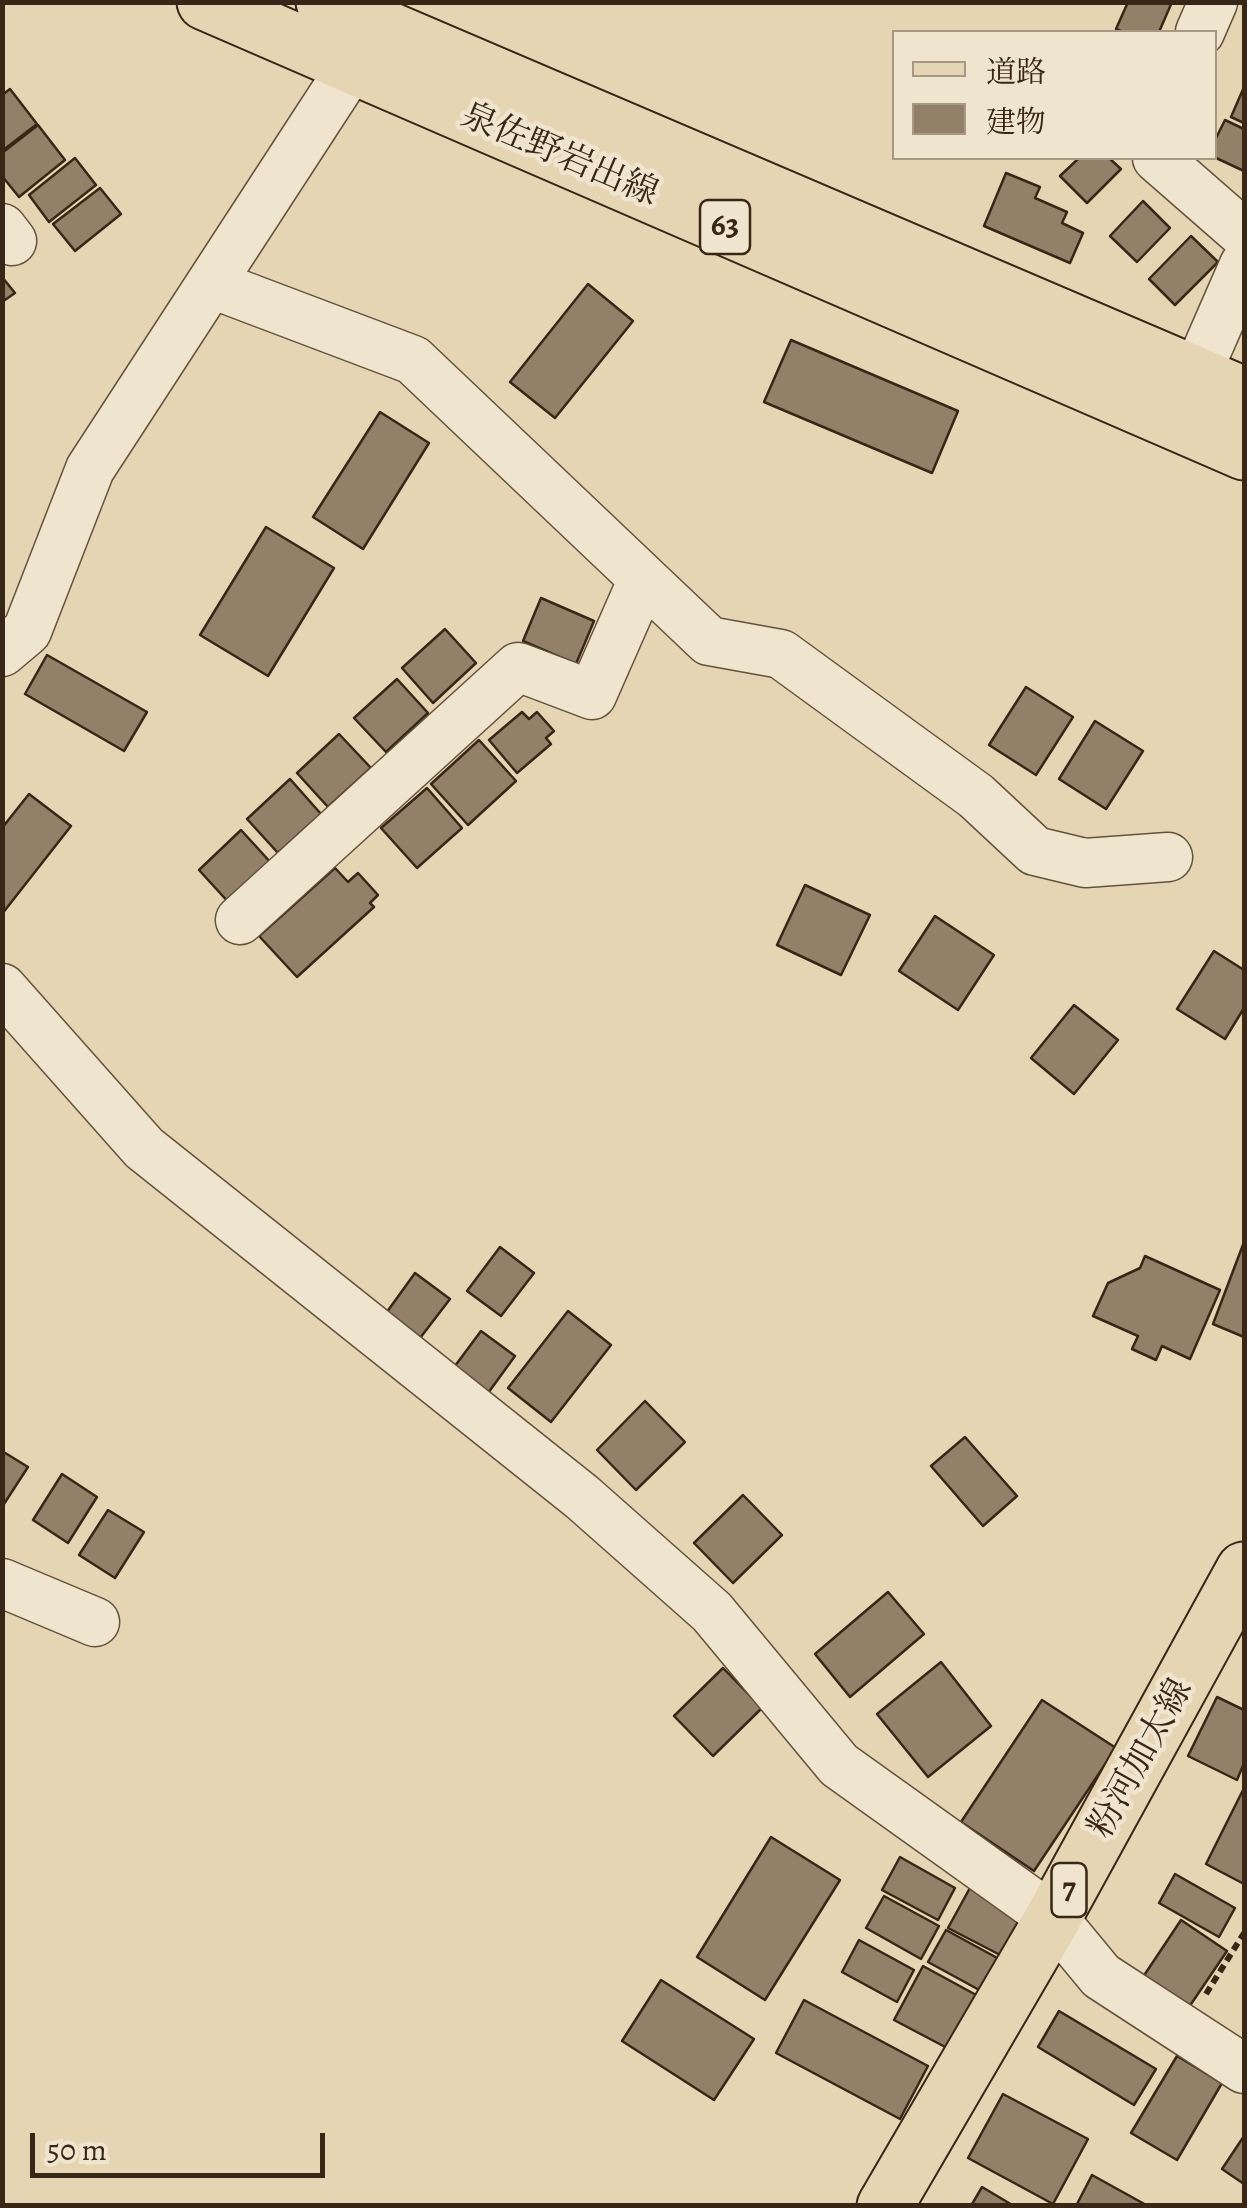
<!DOCTYPE html>
<html>
<head>
<meta charset="utf-8">
<style>
  body { margin:0 }
  #map { position:relative; width:1247px; height:2208px; overflow:hidden; background:#e6d5b3; font-family:Alegreya,"Noto Serif JP",serif }
  canvas { display:block }
  .frame { position:absolute; inset:0; border:5px solid #382716; pointer-events:none }
  .legend { position:absolute; left:892px; top:30px; width:325px; height:130px; box-sizing:border-box; background:#efe4ce; border:2px solid #a69884; margin:0; padding:12px 18px; list-style:none; font-size:30px; color:#382716 }
  .legend li { display:flex; align-items:center; gap:20px; height:50px }
  .legend b { width:50px; border:2px solid #a69884 }
  .scale { position:absolute; left:30px; top:2133px; width:295px; height:45px; box-sizing:border-box; border:5px solid #382716; border-top:0; padding-left:12px; font-size:30px; line-height:35px; white-space:nowrap; color:#382716; -webkit-text-stroke:8px #efe4ce; paint-order:stroke }
</style>
</head>
<body>
<div id="map">
<canvas width="1247" height="2208"></canvas>
<div class="frame"></div>
<ul class="legend">
<li><b style="height:12px;background:#e6d5b3"></b>道路</li>
<li><b style="height:28px;background:#928168"></b>建物</li>
</ul>
<div class="scale">50 m</div>
</div>
<script>
const c = document.querySelector('canvas').getContext('2d');
c.lineJoin = 'round';
function fillPath(path, color) { c.fillStyle = color; c.fill(path, 'evenodd'); }
function strokePath(path, color, width, dash) { c.strokeStyle = color; c.lineWidth = width; c.lineCap = dash ? 'butt' : 'round'; c.setLineDash(dash || []); c.stroke(path); }
function write(font, color, halo, rows, align = 'center') {
  c.font = font + ' Alegreya,"Noto Serif JP",serif'; c.lineWidth = 9; c.setLineDash([]); c.textBaseline = 'middle'; c.strokeStyle = halo; c.fillStyle = color; for (const [text, x, y, turn = 0] of rows) {
    c.save(); c.translate(x, y); c.rotate((+turn || 0) * Math.PI / 180); c.textAlign = isNaN(turn) ? turn : align; if (halo) c.strokeText(text, 0, 0); c.fillText(text, 0, 0); c.restore();
  }
}
const building = new Path2D(`
  M 1128,2 L 1172,2 L 1159,32 L 1123,32 L 1116,29 Z
  M 1244,87 L 1244,123 L 1231,117 Z
  M 10,89 L 37,124 L 2,151 L 2,95 Z
  M 1225,120 L 1244,129 L 1244,171 L 1214,157 L 1214,142 Z
  M 38,125 L 65,160 L 19,197 L 2,176 L 2,153 Z
  M 75,158 L 96,185 L 49,222 L 29,195 Z
  M 1079,158 L 1109,158 L 1121,169 L 1087,203 L 1060,176 Z
  M 1006,173 L 1040,187 L 1035,198 L 1067,212 L 1062,223 L 1083,233 L 1070,263 L 984,226 Z
  M 100,188 L 121,214 L 75,251 L 53,224 Z
  M 1143,201 L 1170,228 L 1137,262 L 1110,236 Z
  M 1191,236 L 1218,262 L 1175,305 L 1149,279 Z
  M 2,277 L 15,293 L 2,302 Z
  M 588,284 L 633,321 L 555,418 L 510,382 Z
  M 791,340 L 958,411 L 932,473 L 764,402 Z
  M 380,412 L 429,443 L 363,549 L 313,517 Z
  M 266,527 L 334,568 L 268,676 L 200,635 Z
  M 541,598 L 594,621 L 576,664 L 523,641 Z
  M 445,629 L 476,663 L 433,703 L 402,668 Z
  M 47,655 L 147,712 L 124,751 L 25,694 Z
  M 397,679 L 428,713 L 386,752 L 354,718 Z
  M 1026,687 L 1073,717 L 1036,775 L 989,745 Z
  M 522,712 L 529,719 L 537,712 L 554,731 L 546,738 L 551,744 L 517,773 L 489,740 Z
  M 1095,721 L 1143,751 L 1106,809 L 1059,779 Z
  M 339,734 L 371,768 L 328,807 L 297,773 Z
  M 479,740 L 516,781 L 468,825 L 431,784 Z
  M 290,779 L 321,814 L 278,853 L 247,819 Z
  M 427,788 L 462,828 L 417,868 L 381,828 Z
  M 29,794 L 71,826 L 2,914 L 2,828 Z
  M 241,830 L 273,865 L 230,904 L 199,870 Z
  M 335,868 L 348,882 L 358,873 L 378,895 L 370,903 L 374,907 L 297,977 L 259,936 Z
  M 805,885 L 870,915 L 841,975 L 777,945 Z
  M 935,916 L 994,955 L 958,1010 L 899,971 Z
  M 1214,951 L 1244,970 L 1244,1008 L 1225,1039 L 1177,1009 Z
  M 1074,1005 L 1118,1040 L 1074,1094 L 1031,1058 Z
  M 1244,1242 L 1244,1337 L 1213,1324 Z
  M 500,1247 L 534,1273 L 501,1316 L 467,1291 Z
  M 1145,1256 L 1220,1290 L 1190,1359 L 1162,1346 L 1156,1360 L 1132,1349 L 1138,1336 L 1093,1316 L 1108,1283 L 1140,1268 Z
  M 415,1273 L 450,1299 L 417,1342 L 384,1316 Z
  M 568,1311 L 611,1345 L 551,1422 L 508,1388 Z
  M 481,1331 L 515,1356 L 483,1400 L 449,1374 Z
  M 645,1401 L 685,1442 L 636,1490 L 597,1450 Z
  M 965,1437 L 1017,1496 L 983,1526 L 931,1466 Z
  M 2,1451 L 28,1467 L 2,1507 Z
  M 62,1474 L 97,1497 L 68,1543 L 33,1520 Z
  M 743,1495 L 782,1535 L 733,1583 L 694,1543 Z
  M 108,1510 L 144,1532 L 115,1578 L 79,1555 Z
  M 888,1592 L 924,1634 L 850,1697 L 815,1654 Z
  M 941,1662 L 991,1726 L 928,1777 L 877,1714 Z
  M 723,1668 L 762,1708 L 713,1756 L 674,1716 Z
  M 1217,1697 L 1244,1710 L 1244,1763 L 1237,1780 L 1188,1756 Z
  M 1042,1700 L 1116,1748 L 1034,1871 L 961,1822 Z
  M 1243,1790 L 1244,1790 L 1244,1884 L 1206,1864 Z
  M 771,1837 L 840,1880 L 765,2000 L 697,1957 Z
  M 900,1857 L 955,1888 L 938,1920 L 882,1890 Z
  M 1175,1874 L 1235,1908 L 1219,1937 L 1159,1903 Z
  M 971,1886 L 1026,1915 L 1004,1957 L 948,1928 Z
  M 884,1896 L 939,1926 L 921,1959 L 866,1928 Z
  M 1181,1920 L 1227,1951 L 1187,2010 L 1141,1980 Z
  M 946,1930 L 1001,1960 L 983,1992 L 928,1962 Z
  M 859,1940 L 914,1970 L 897,2002 L 842,1972 Z
  M 923,1966 L 978,1996 L 949,2049 L 894,2020 Z
  M 661,1980 L 754,2039 L 714,2100 L 622,2041 Z
  M 804,2000 L 928,2066 L 900,2119 L 776,2053 Z
  M 1059,2011 L 1156,2069 L 1134,2105 L 1038,2047 Z
  M 1177,2056 L 1222,2083 L 1177,2160 L 1131,2133 Z
  M 1003,2094 L 1088,2139 L 1053,2204 L 968,2158 Z
  M 1244,2136 L 1244,2184 L 1222,2169 Z
  M 1092,2175 L 1148,2206 L 1076,2206 Z
  M 982,2187 L 1014,2206 L 971,2206 Z`);
fillPath(building, '#928168');
strokePath(building, '#382716', 2.5);
const street = new Path2D(`
  M 1200,32 L 1213,2
  M 1157,158 L 1244,234
  M 2,228 L 12,241
  M 212,284 L 413,360 L 709,641 L 781,654 L 976,796 L 1035,851 L 1085,863 L 1168,857
  M 1196,375 L 1244,265
  M 2,652 L 27,631 L 90,469 L 371,37
  M 240,920 L 518,667 L 592,695 L 643,579
  M 2,988 L 144,1148 L 582,1497 L 712,1612 L 839,1765 L 1053,1918 L 1101,1976 L 1244,2069
  M 2,1583 L 95,1622`);
const primary = new Path2D(`
  M 205,2 L 1244,452
  M 324,2 L 1244,395
  M 885,2206 L 1053,1918 L 1244,1570`);
strokePath(street, '#64523d', 51);
strokePath(primary, '#382716', 59);
strokePath(new Path2D(`
  M 1206,1994 L 1244,1933`), '#382716', 6, [8, 5]);
strokePath(street, '#efe4ce', 48);
strokePath(primary, '#e6d5b3', 55);
for (const [x, y, w] of [
  [725,227,50],
  [1069,1890,35]
]) { const box = new Path2D(); box.roundRect(x - w / 2, y - 27, w, 54, 8); c.fillStyle = '#efe4ce'; c.fill(box); strokePath(box, '#382716', 2.5); }
write('bold 32px', '#382716', null, [
  ["63",725,227],
  ["7",1069,1890]
]);
write('35px', '#382716', '#efe4ce', [
  ["泉佐野岩出線",559,156,23],
  ["粉河加太線",1142,1759,-61]
]);
</script>
</body>
</html>
